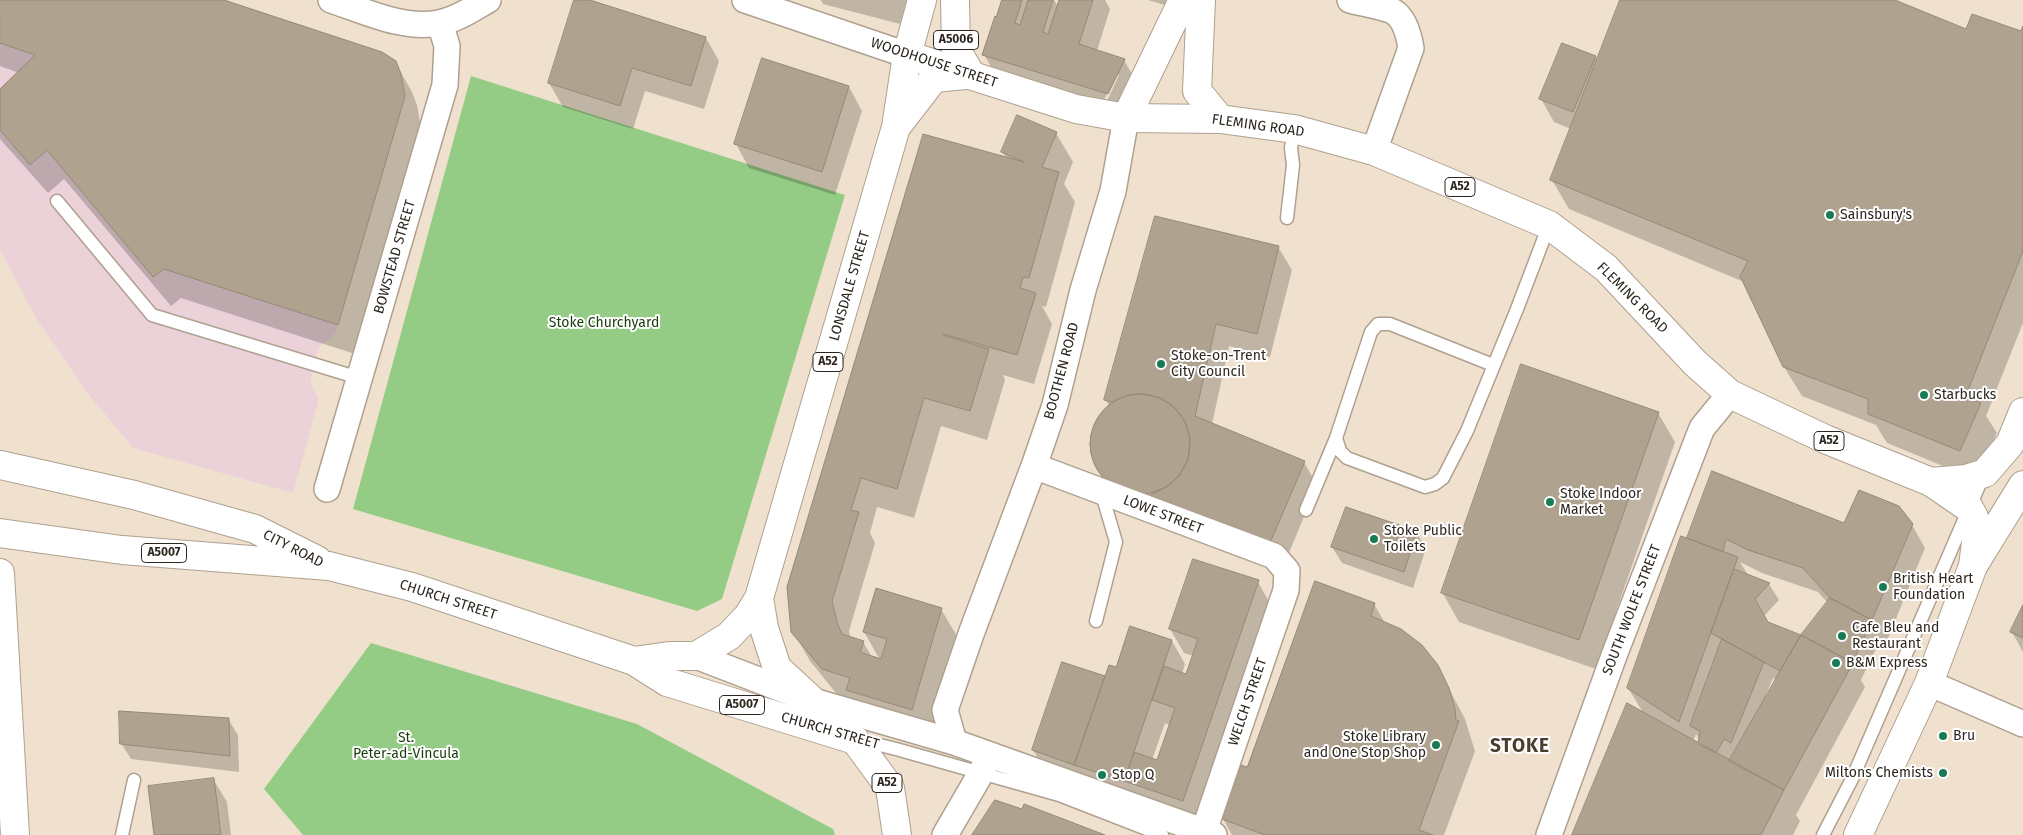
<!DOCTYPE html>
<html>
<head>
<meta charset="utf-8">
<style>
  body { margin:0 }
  canvas { display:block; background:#f0e1ce }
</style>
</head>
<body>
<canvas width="2023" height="835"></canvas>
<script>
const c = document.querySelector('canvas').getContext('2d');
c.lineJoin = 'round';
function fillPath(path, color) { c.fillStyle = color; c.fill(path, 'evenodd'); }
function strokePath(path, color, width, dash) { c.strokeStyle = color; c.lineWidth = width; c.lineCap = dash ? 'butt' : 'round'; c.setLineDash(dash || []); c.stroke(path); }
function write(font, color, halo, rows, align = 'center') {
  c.font = font + ' "Fira Sans",sans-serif'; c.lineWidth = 4; c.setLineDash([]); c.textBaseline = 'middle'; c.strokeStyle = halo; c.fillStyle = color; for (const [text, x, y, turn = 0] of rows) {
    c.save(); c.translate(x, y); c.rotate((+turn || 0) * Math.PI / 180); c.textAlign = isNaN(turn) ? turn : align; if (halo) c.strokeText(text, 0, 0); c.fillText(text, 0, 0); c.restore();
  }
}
fillPath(new Path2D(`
  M 0,0 L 405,96 L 338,325 L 335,334 L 319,347 L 310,383 L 319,399 L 293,493 L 133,448 L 85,390 L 36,318 L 0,250 Z`), '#ebd2d9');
fillPath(new Path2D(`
  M 471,76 L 845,195 L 722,599 L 697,611 L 353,509 Z
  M 371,643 L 637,724 L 833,829 L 835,835 L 303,835 L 264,789 Z`), '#95cc85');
fillPath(new Path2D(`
  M 0,0 L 220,0 L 395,62 L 412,92 L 417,105 L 421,127 L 355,354 L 181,298 L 171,306 L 64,179 L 48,193 L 0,139 L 0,91 L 19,73 L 0,66 Z
  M 575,0 L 586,0 L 706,38 L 719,61 L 704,109 L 645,91 L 633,129 L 563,107 L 549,83 Z
  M 821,0 L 907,0 L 900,24 L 823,4 Z
  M 1003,0 L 1054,0 L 1058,6 L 1060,0 L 1105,0 L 1110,9 L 1097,51 L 1124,60 L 1137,83 L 1122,117 L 997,78 L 984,54 ZM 1116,75 L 1119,75 L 1107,101 L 1104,100 Z
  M 1148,0 L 1172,0 L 1168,6 Z
  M 1622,0 L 1891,0 L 1967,30 L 2022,33 L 2023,30 L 2023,323 L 1986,416 L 1997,433 L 1977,480 L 1887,443 L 1876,425 L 1802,396 L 1784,367 L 1744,282 L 1569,209 L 1552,180 L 1571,129 L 1554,122 L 1541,99 L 1595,57 L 1598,62 Z
  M 849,87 L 862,111 L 835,195 L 749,168 L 736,144 Z
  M 1056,133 L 1073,162 L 1064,184 L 1075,202 L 1046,307 L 1042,306 L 1052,324 L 1034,384 L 1003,375 L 1005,380 L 987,440 L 941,426 L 914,518 L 877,507 L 870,533 L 875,543 L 849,631 L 850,637 L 863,642 L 872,657 L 880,660 L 864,632 L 941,609 L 958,638 L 929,738 L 840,698 L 810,661 L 793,631 L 789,588 L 1006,158 L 1003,152 Z
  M 1278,247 L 1292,270 L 1270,357 L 1229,346 L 1212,424 L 1304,462 L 1317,485 L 1284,565 L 1109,489 L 1095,465 L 1091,448 L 1092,431 L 1100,415 L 1109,406 L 1106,400 Z
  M 1658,413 L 1675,442 L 1596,669 L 1459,622 L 1442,592 Z
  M 1713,472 L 1845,524 L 1912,525 L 1925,548 L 1886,643 L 1880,640 L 1861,680 L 1865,687 L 1796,815 L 1800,821 L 1793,835 L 1573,835 L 1644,714 L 1628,688 ZM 1740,562 L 1762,573 L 1818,592 L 1828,603 L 1801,636 L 1767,623 L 1764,616 L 1779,600 L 1769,584 L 1748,575 ZM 1773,678 L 1777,680 L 1766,698 L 1765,697 ZM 1696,734 L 1700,741 L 1699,745 L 1693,742 Z
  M 1416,532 L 1426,548 L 1413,588 L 1342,563 L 1332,547 Z
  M 1258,582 L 1271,605 L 1196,824 L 1043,766 L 1033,750 L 1104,677 L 1105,679 L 1117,669 L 1172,641 L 1185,664 L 1182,674 L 1187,675 L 1194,656 L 1184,653 L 1170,629 ZM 1165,723 L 1170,725 L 1157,762 L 1152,760 Z
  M 1374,604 L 1385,623 L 1437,666 L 1465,719 L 1475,751 L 1444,835 L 1232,835 L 1223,819 L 1247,769 Z
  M 2023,608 L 2023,652 L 2012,632 Z
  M 228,719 L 238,735 L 239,772 L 131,759 L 121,743 Z
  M 213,779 L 227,802 L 231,835 L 155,835 Z`), '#0003');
const building = new Path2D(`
  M 0,0 L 224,0 L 382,52 L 396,61 L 401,74 L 405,96 L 338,325 L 164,269 L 153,277 L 47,150 L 30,165 L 0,130 L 0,89 L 35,55 L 0,43 Z
  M 574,0 L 590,0 L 706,37 L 691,86 L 632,68 L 620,106 L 548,83 Z
  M 1002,0 L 1022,0 L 1015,23 L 1020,25 L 1028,0 L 1053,0 L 1043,32 L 1048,34 L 1059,0 L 1093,0 L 1079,44 L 1125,59 L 1108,94 L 982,55 L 995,16 L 996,17 Z
  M 1620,0 L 1895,0 L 1966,29 L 1972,14 L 2021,31 L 2023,26 L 2023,251 L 1965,398 L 1981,403 L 1960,451 L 1868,414 L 1868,399 L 1783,367 L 1740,276 L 1748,261 L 1550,180 Z
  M 1562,43 L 1596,56 L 1573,112 L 1539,99 Z
  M 762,58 L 849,86 L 822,172 L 734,144 Z
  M 1017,115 L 1057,132 L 1042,167 L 1059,172 L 1029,278 L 1023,277 L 1020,288 L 1036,293 L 1017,355 L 943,334 L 943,335 L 989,349 L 970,411 L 924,398 L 897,489 L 861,478 L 851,510 L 859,512 L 832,601 L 837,622 L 842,634 L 864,641 L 860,652 L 881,659 L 887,639 L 863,632 L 876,588 L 942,608 L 912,710 L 846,690 L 850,678 L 822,669 L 791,632 L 787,587 L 923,134 L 1024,162 L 1001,152 Z
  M 1155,216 L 1279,246 L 1257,334 L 1216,324 L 1195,416 L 1305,461 L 1270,543 L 1149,498 L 1151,494 L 1167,487 L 1180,475 L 1188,459 L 1190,438 L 1185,421 L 1174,407 L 1160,398 L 1143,394 L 1128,395 L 1112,402 L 1104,400 Z
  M 1521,364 L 1659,412 L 1579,640 L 1441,593 Z
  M1090 444a50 50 0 1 1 100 0a50 50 0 1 1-100 0Z
  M 1712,471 L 1844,523 L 1859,490 L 1899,506 L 1913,524 L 1872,620 L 1830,598 L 1803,568 L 1748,550 L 1726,539 L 1723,552 L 1687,538 Z
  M 1346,507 L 1417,531 L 1404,572 L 1331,547 Z
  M 1681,536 L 1738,557 L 1679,722 L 1627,688 Z
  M 1193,559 L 1259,580 L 1183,801 L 1124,781 L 1134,752 L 1157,760 L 1175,708 L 1152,700 L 1164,666 L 1186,674 L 1198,639 L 1169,629 Z
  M 1734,569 L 1770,583 L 1755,599 L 1768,622 L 1801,635 L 1780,671 L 1711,633 Z
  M 1315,581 L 1375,603 L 1371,616 L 1401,629 L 1422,645 L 1438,665 L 1449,688 L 1455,709 L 1456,720 L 1459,721 L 1419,830 L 1433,835 L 1265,835 L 1222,819 L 1241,765 L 1247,767 Z
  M 1830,598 L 1872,620 L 1853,663 L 1801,635 Z
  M 2023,605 L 2023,638 L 2010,632 Z
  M 1130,626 L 1172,640 L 1124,781 L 1074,765 L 1109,665 L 1116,667 Z
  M 1801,635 L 1853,663 L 1784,790 L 1729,761 Z
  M 1722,639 L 1764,662 L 1731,743 L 1724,739 L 1716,753 L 1698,744 L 1700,731 L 1690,726 Z
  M 1062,662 L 1105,676 L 1074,765 L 1032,750 Z
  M 1627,703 L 1784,790 L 1761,835 L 1572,835 Z
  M 119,711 L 229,718 L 230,756 L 120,744 Z
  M 214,778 L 221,835 L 154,835 L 148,786 Z
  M 995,800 L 1022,809 L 1024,804 L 1105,835 L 972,835 Z`);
fillPath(building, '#afa28f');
strokePath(building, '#958977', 1);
const service = new Path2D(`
  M 57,201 L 152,315 L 359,378
  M 1287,218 L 1293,165 L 1291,148 L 1294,129
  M 1493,365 L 1390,324 L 1378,324 L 1371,332 L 1336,438 L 1340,451 L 1347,458 L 1425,487 L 1435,484 L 1443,478 L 1467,431 L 1517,309 L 1549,225
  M 1306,510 L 1336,438
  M 1096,621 L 1116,542 L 1101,491
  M 859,740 L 896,749 L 1059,795 L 1162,835
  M 122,835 L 134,780
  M 1823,835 L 1852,779 L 1984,474`);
const minor = new Path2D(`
  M 331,0 C 365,11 403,30 439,23 C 456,20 474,8 488,0
  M 745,0 L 907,55
  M 1350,0 C 1360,3 1386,7 1394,12 C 1405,19 1409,36 1411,48 L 1374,151
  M 1034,466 L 1274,556 L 1287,571 L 1286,590 L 1204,831
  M 327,489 L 445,85 L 447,46 L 440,23
  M 696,656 L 813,701 L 954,742 L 1214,835
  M 1929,683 L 2023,724
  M 954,742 L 945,710 L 971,634 L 1034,466 L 1055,405 L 1083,290 L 1113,191 L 1126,118
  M 945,835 L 981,773 L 989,755
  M 1549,835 L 1615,653 L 1702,428 L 1730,394`);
const tertiary = new Path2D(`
  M 1201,0 L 1197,91 L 1220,119
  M 1126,118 L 1183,0`);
const secondary = new Path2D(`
  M 1931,482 L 1966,479 L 1985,473 L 2010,444 L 2023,412
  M 1973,566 L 2023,485`);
const primary = new Path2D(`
  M 955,0 L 956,49 L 971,75
  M 907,55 L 1076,109 L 1126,118 L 1220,119 L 1294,129 L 1374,151 L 1549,225 L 1606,268 L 1695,363 L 1730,394 L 1825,439 L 1931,482 L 1969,508 L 1974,517 L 1977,534 L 1973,566 L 1929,683 L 1858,835
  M 897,126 L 934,78 L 965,75
  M 0,465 L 134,495 L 255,529 L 317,560
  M 0,533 L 122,550 L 329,566 L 412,587 L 634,661 L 667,682 L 855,740
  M 759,598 L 764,628 L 777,668 L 855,740 L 890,788 L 897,835
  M 634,661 L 669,656 L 696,656 L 729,636 L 748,616 L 759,598 L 896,127 L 907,55 L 922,0`);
const trunk = new Path2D(`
  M 0,573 L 15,835`);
strokePath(service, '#afa08f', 15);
strokePath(minor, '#afa08f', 28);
strokePath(tertiary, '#afa08f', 30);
strokePath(secondary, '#afa08f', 30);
strokePath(primary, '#afa08f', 30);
strokePath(trunk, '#afa08f', 30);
strokePath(service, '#fff', 12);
strokePath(minor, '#fff', 25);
strokePath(tertiary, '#fff', 28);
strokePath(secondary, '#fff', 28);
strokePath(primary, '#fff', 28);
strokePath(trunk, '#fff', 28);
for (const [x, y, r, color] of [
  [1830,215,5,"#177c55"],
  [1161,364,5,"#177c55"],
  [1924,395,5,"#177c55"],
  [1550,502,5,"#177c55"],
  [1374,539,5,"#177c55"],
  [1883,587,5,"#177c55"],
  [1842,636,5,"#177c55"],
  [1836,663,5,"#177c55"],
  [1943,736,5,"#177c55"],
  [1436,745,5,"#177c55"],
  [1943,773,5,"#177c55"],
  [1102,775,5,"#177c55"]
]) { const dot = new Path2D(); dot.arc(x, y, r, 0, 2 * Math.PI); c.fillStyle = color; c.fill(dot); strokePath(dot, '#fff', 2); }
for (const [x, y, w] of [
  [956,40,45],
  [1460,187,30],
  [828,362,30],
  [1829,441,30],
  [164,553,45],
  [742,705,45],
  [887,783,30]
]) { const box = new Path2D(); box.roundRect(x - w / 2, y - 9.5, w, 19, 4); c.fillStyle = '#fff'; c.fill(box); strokePath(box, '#2c261f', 1); }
write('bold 12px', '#2c261f', null, [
  ["A5006",956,40],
  ["A52",1460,187],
  ["A52",828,362],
  ["A52",1829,441],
  ["A5007",164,553],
  ["A5007",742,705],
  ["A52",887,783]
]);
write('14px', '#2c261f', '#fff', [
  ["WOODHOUSE STREET",934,63,18],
  ["FLEMING ROAD",1258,126,8],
  ["BOWSTEAD STREET",395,257,-74],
  ["LONSDALE STREET",850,286,-74],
  ["FLEMING ROAD",1632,298,45],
  ["BOOTHEN ROAD",1062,371,-75],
  ["LOWE STREET",1163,515,21],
  ["CITY ROAD",293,549,27],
  ["CHURCH STREET",448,600,18],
  ["SOUTH WOLFE STREET",1632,610,-69],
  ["WELCH STREET",1248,702,-71],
  ["CHURCH STREET",830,731,16]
]);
write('14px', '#2c261f', '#fff', [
  ["Sainsbury's",1840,215],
  ["Stoke-on-Trent",1171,356],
  ["City Council",1171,372],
  ["Starbucks",1934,395],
  ["Stoke Indoor",1560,494],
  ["Market",1560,510],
  ["Stoke Public",1384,531],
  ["Toilets",1384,547],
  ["British Heart",1893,579],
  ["Foundation",1893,595],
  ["Cafe Bleu and",1852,628],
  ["Restaurant",1852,644],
  ["B&M Express",1846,663],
  ["Bru",1953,736],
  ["Stoke Library",1426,737,"right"],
  ["and One Stop Shop",1426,753,"right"],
  ["Miltons Chemists",1933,773,"right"],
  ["Stop Q",1112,775]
], 'left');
write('14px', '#183c0b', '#fff', [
  ["Stoke Churchyard",604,323],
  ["St.",406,738],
  ["Peter-ad-Vincula",406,754]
]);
c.letterSpacing = '1px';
write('bold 19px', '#4a3e2f', '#fff', [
  ["STOKE",1520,747]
]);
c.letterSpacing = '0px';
</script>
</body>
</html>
